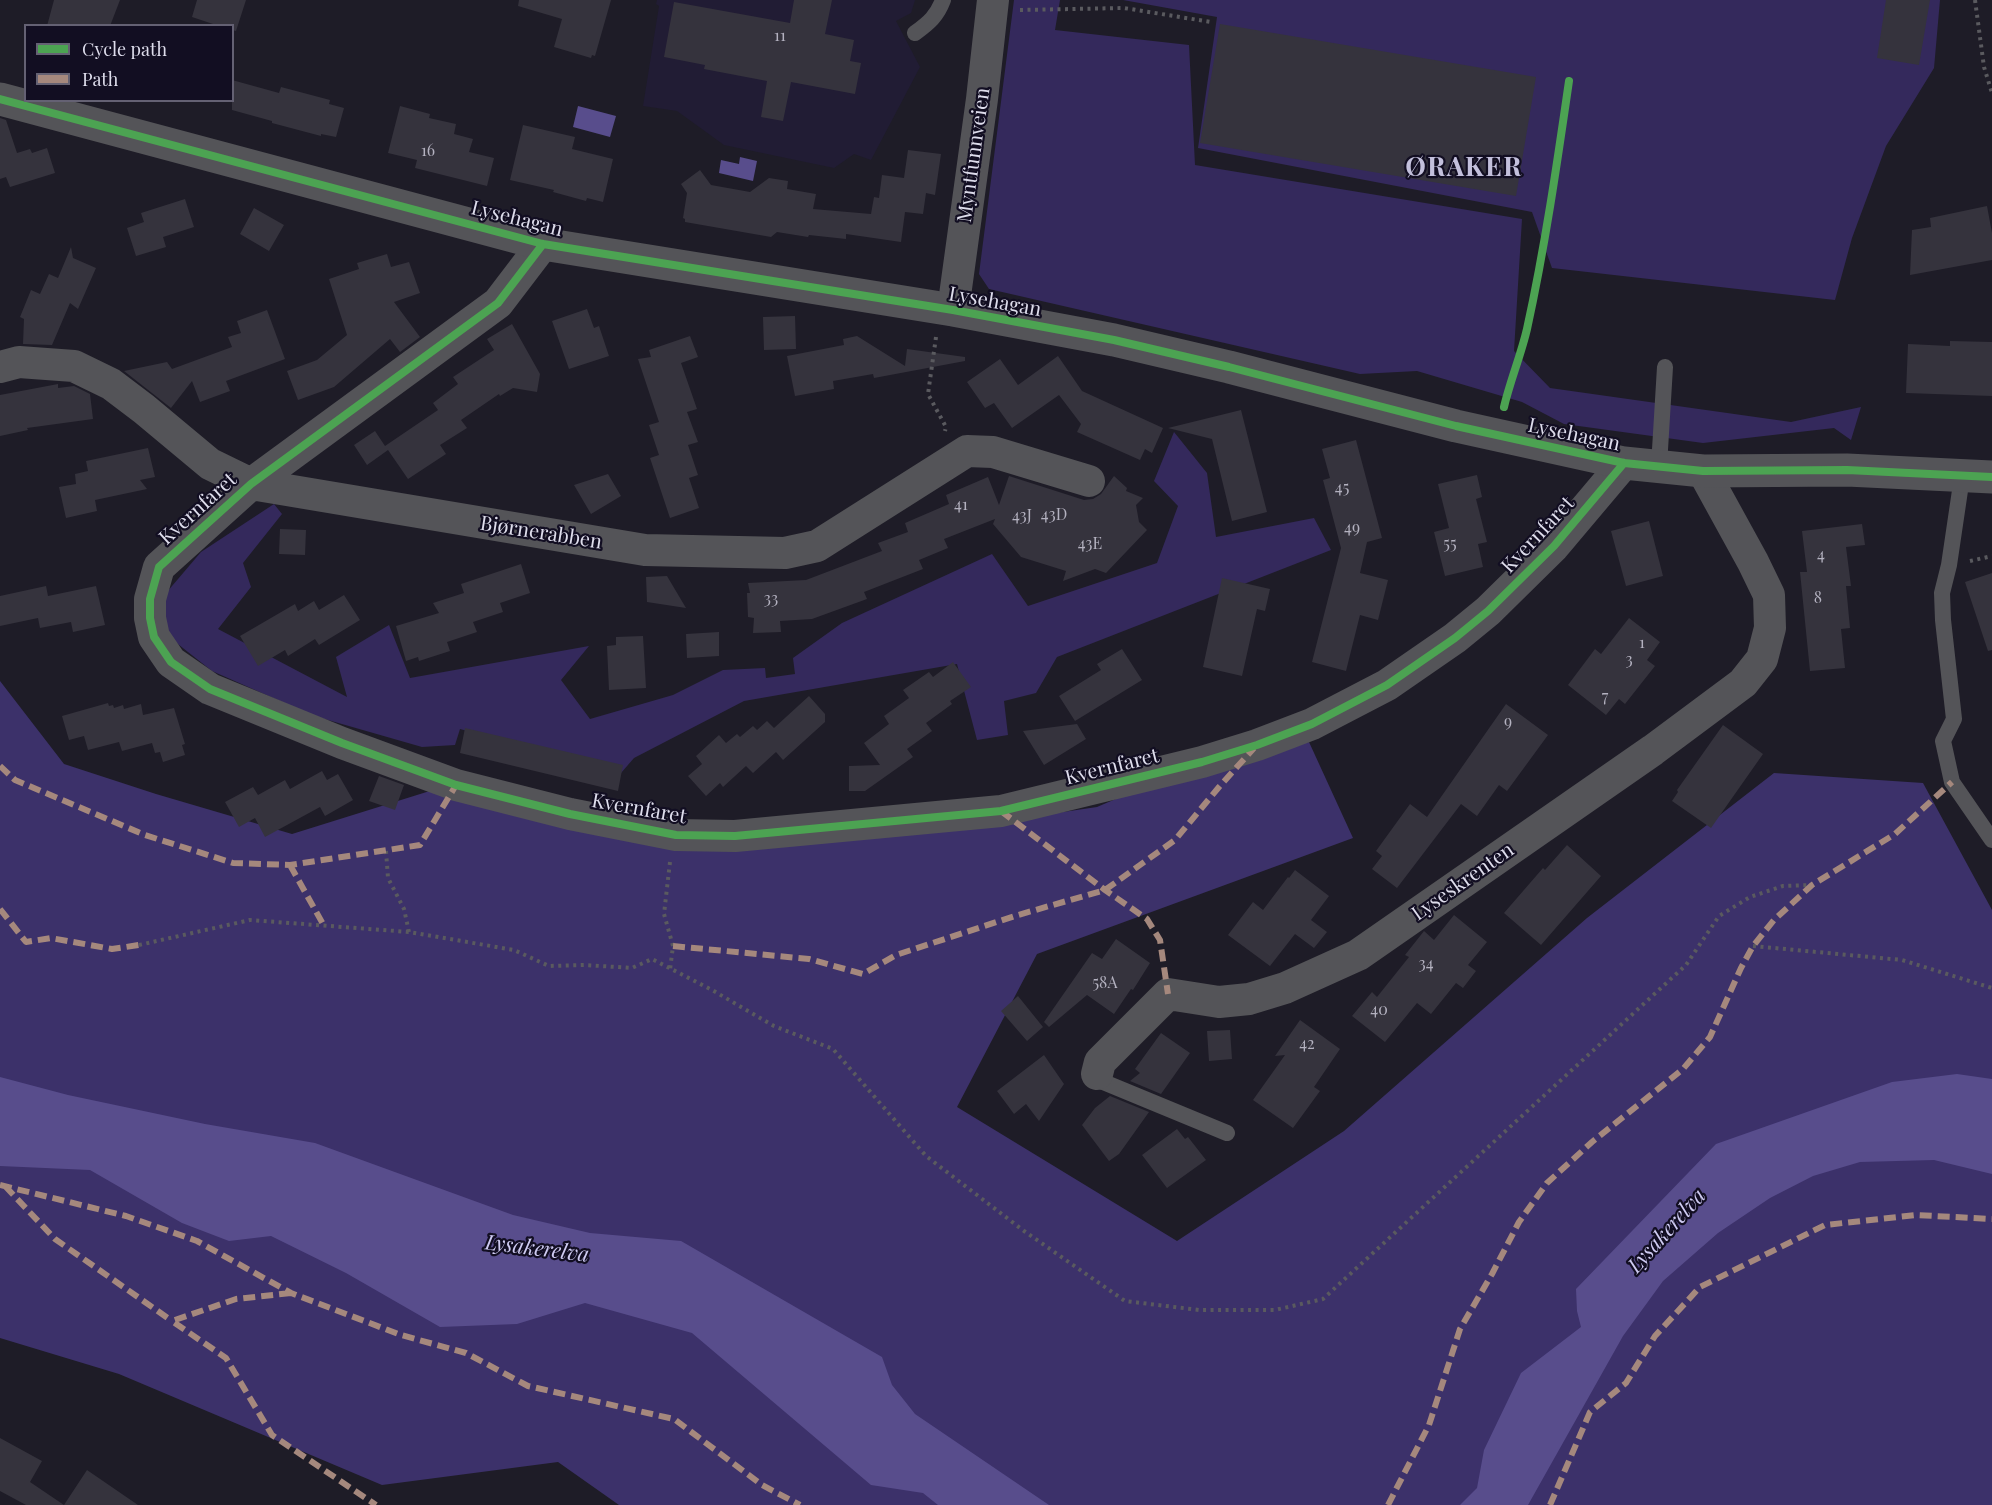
<!DOCTYPE html>
<html>
<head>
<meta charset="utf-8">
<style>
  body { margin:0 }
  #map { position:relative; width:1992px; height:1505px; overflow:hidden; background:#1e1c27; font-family:"Playfair Display",serif }
  canvas { display:block }
  .legend { position:absolute; left:24px; top:24px; width:210px; height:78px; box-sizing:border-box; background:#120e22; border:2px solid #646173; margin:0; padding:8px 10px; list-style:none; font-size:18px; color:#deddec }
  .legend li { display:flex; align-items:center; gap:12px; height:30px }
  .legend b { width:30px; border:2px solid #646173 }
</style>
</head>
<body>
<div id="map">
<canvas width="1992" height="1505"></canvas>
<ul class="legend">
<li><b style="height:8px;background:#4ca352"></b>Cycle path</li>
<li><b style="height:8px;background:#a5887d"></b>Path</li>
</ul>
</div>
<script>
const c = document.querySelector('canvas').getContext('2d');
c.lineJoin = 'round';
function fillPath(path, color) { c.fillStyle = color; c.fill(path, 'evenodd'); }
function strokePath(path, color, width, dash) { c.strokeStyle = color; c.lineWidth = width; c.lineCap = dash ? 'butt' : 'round'; c.setLineDash(dash || []); c.stroke(path); }
function write(font, color, halo, rows, align = 'center') {
  c.font = font + ' "Playfair Display",serif'; c.lineWidth = 4.5; c.setLineDash([]); c.textBaseline = 'middle'; c.strokeStyle = halo; c.fillStyle = color; for (const [text, x, y, turn = 0] of rows) {
    c.save(); c.translate(x, y); c.rotate((+turn || 0) * Math.PI / 180); c.textAlign = isNaN(turn) ? turn : align; if (halo) c.strokeText(text, 0, 0); c.fillText(text, 0, 0); c.restore();
  }
}
fillPath(new Path2D(`
  M 657,0 L 915,0 L 911,13 L 896,21 L 920,67 L 871,160 L 854,154 L 834,168 L 724,145 L 677,111 L 643,106 L 659,6 L 656,4 Z`), '#211c34');
fillPath(new Path2D(`
  M 1014,0 L 1060,0 L 1055,30 L 1189,45 L 1195,165 L 1522,219 L 1514,351 L 1550,388 L 1791,422 L 1861,407 L 1851,440 L 1834,428 L 1703,443 L 1564,424 L 1522,402 L 1417,371 L 1360,374 L 989,289 L 979,274 Z
  M 1123,0 L 1940,0 L 1934,68 L 1886,146 L 1852,238 L 1835,300 L 1552,268 L 1532,212 L 1198,148 L 1217,17 Z
  M 1174,432 L 1207,473 L 1216,537 L 1314,518 L 1331,550 L 1057,657 L 1036,693 L 1004,701 L 1008,735 L 977,740 L 957,664 L 744,701 L 634,758 L 621,773 L 460,729 L 455,745 L 422,747 L 314,716 L 212,671 L 169,637 L 155,606 L 201,552 L 274,504 L 282,514 L 243,563 L 251,587 L 218,629 L 347,697 L 336,657 L 389,625 L 410,678 L 589,646 L 561,680 L 590,719 L 673,695 L 723,670 L 765,668 L 766,678 L 795,674 L 793,658 L 842,623 L 992,554 L 1028,606 L 1157,563 L 1178,506 L 1154,481 Z`), '#34295c');
fillPath(new Path2D(`
  M 0,681 L 64,764 L 156,794 L 292,834 L 449,785 L 570,814 L 920,833 L 1097,807 L 1202,762 L 1309,742 L 1353,838 L 1037,954 L 957,1107 L 1177,1241 L 1344,1131 L 1587,918 L 1774,773 L 1923,783 L 1992,910 L 1992,1505 L 619,1505 L 558,1462 L 382,1485 L 119,1374 L 0,1338 Z`), '#3c316a');
fillPath(new Path2D(`
  M 578,106 L 616,116 L 610,137 L 573,127 Z
  M 740,157 L 757,161 L 753,181 L 719,173 L 721,160 L 739,164 Z
  M 1957,1074 L 1992,1079 L 1992,1174 L 1934,1160 L 1860,1162 L 1813,1176 L 1770,1198 L 1718,1233 L 1663,1281 L 1623,1336 L 1528,1505 L 1460,1505 L 1477,1488 L 1484,1450 L 1521,1373 L 1581,1327 L 1577,1311 L 1576,1289 L 1716,1144 L 1892,1082 Z
  M 0,1077 L 68,1095 L 205,1124 L 315,1143 L 513,1215 L 590,1233 L 681,1241 L 882,1357 L 892,1385 L 915,1414 L 1049,1505 L 938,1505 L 923,1493 L 871,1485 L 692,1333 L 585,1303 L 517,1324 L 440,1327 L 346,1273 L 271,1236 L 229,1241 L 182,1223 L 90,1170 L 0,1166 Z`), '#584d8c');
fillPath(new Path2D(`
  M 54,0 L 120,0 L 110,26 L 47,26 Z
  M 197,0 L 246,0 L 236,31 L 232,30 L 232,26 L 219,26 L 192,17 Z
  M 519,0 L 611,0 L 595,56 L 592,55 L 591,58 L 554,47 L 562,19 L 518,6 Z
  M 794,0 L 832,0 L 825,34 L 854,40 L 850,61 L 861,63 L 855,94 L 791,82 L 783,121 L 761,117 L 767,81 L 704,69 L 705,65 L 664,57 L 674,2 L 790,23 Z
  M 1886,0 L 1930,0 L 1919,65 L 1877,58 Z
  M 1220,24 L 1536,77 L 1516,196 L 1200,143 Z
  M 232,80 L 279,93 L 281,87 L 330,100 L 329,104 L 344,108 L 336,137 L 321,134 L 321,136 L 272,123 L 272,121 L 232,110 Z
  M 400,106 L 430,114 L 429,118 L 456,124 L 454,134 L 473,139 L 469,152 L 494,158 L 487,186 L 415,168 L 417,160 L 388,153 Z
  M 0,118 L 6,120 L 17,153 L 30,149 L 32,153 L 47,148 L 55,173 L 10,187 L 6,177 L 0,179 Z
  M 523,125 L 575,137 L 572,149 L 613,159 L 603,202 L 587,198 L 586,201 L 553,192 L 554,190 L 510,180 Z
  M 908,150 L 941,154 L 935,195 L 926,193 L 923,214 L 905,212 L 901,242 L 846,234 L 846,239 L 809,235 L 808,237 L 777,232 L 771,237 L 685,222 L 685,219 L 683,218 L 687,193 L 681,184 L 700,170 L 711,185 L 750,192 L 769,178 L 788,181 L 787,189 L 816,194 L 813,209 L 871,214 L 874,197 L 879,198 L 882,175 L 904,178 Z
  M 185,199 L 194,227 L 163,237 L 166,247 L 136,256 L 127,228 L 144,222 L 141,213 Z
  M 1987,206 L 1992,233 L 1992,260 L 1910,275 L 1912,230 L 1931,227 L 1930,218 Z
  M 254,208 L 284,225 L 269,251 L 240,234 Z
  M 71,247 L 73,258 L 96,268 L 78,309 L 70,303 L 52,345 L 23,344 L 24,319 L 20,317 L 31,290 L 40,294 L 49,274 L 58,278 Z
  M 387,254 L 391,267 L 409,262 L 420,293 L 394,302 L 420,337 L 400,352 L 390,339 L 334,387 L 298,400 L 287,371 L 317,360 L 347,335 L 329,279 L 359,269 L 357,263 Z
  M 587,309 L 594,328 L 599,326 L 609,356 L 569,369 L 552,321 Z
  M 267,310 L 285,359 L 226,381 L 230,391 L 200,402 L 192,381 L 171,408 L 124,371 L 167,362 L 172,369 L 232,347 L 228,337 L 241,333 L 237,321 Z
  M 795,316 L 796,349 L 764,350 L 763,317 Z
  M 512,324 L 540,374 L 537,392 L 513,388 L 500,396 L 499,394 L 461,420 L 467,428 L 440,445 L 446,454 L 408,479 L 388,450 L 367,465 L 354,445 L 375,431 L 385,446 L 438,410 L 433,403 L 458,384 L 453,377 L 494,350 L 487,339 Z
  M 690,336 L 698,357 L 681,363 L 697,409 L 687,412 L 698,442 L 688,445 L 698,475 L 689,478 L 699,508 L 670,518 L 650,458 L 659,455 L 649,425 L 659,422 L 638,359 L 651,357 L 649,350 Z
  M 857,336 L 905,366 L 907,349 L 965,357 L 965,361 L 874,378 L 873,374 L 833,381 L 834,389 L 795,396 L 787,356 L 844,345 L 843,339 Z
  M 1950,341 L 1992,342 L 1992,396 L 1906,393 L 1908,344 L 1950,346 Z
  M 1058,356 L 1082,391 L 1163,428 L 1152,453 L 1145,449 L 1140,460 L 1077,432 L 1081,424 L 1059,395 L 1012,428 L 994,403 L 985,408 L 967,382 L 1000,359 L 1018,385 Z
  M 58,384 L 58,388 L 74,386 L 90,394 L 93,419 L 27,428 L 28,430 L 0,436 L 0,395 Z
  M 1241,410 L 1267,512 L 1232,521 L 1212,439 L 1168,428 Z
  M 1356,440 L 1382,538 L 1367,542 L 1360,573 L 1388,580 L 1378,620 L 1360,615 L 1346,671 L 1312,662 L 1341,548 L 1323,480 L 1330,478 L 1322,449 Z
  M 148,448 L 155,477 L 140,480 L 147,489 L 95,500 L 97,511 L 66,518 L 59,487 L 76,484 L 75,474 L 88,471 L 86,461 Z
  M 608,474 L 621,496 L 591,514 L 574,485 Z
  M 1477,475 L 1482,497 L 1476,499 L 1487,542 L 1478,544 L 1483,567 L 1445,576 L 1434,532 L 1449,528 L 1438,484 Z
  M 1009,476 L 1084,500 L 1093,499 L 1101,494 L 1114,476 L 1127,488 L 1126,491 L 1143,498 L 1136,505 L 1139,522 L 1147,530 L 1106,573 L 1095,569 L 1063,581 L 1066,571 L 1021,557 L 993,524 L 995,519 L 944,539 L 948,548 L 919,560 L 923,569 L 864,592 L 867,599 L 812,619 L 780,621 L 781,632 L 753,633 L 754,618 L 748,617 L 747,593 L 750,593 L 748,583 L 806,580 L 882,551 L 878,543 L 908,532 L 905,523 L 949,504 L 946,495 L 988,477 L 999,505 Z
  M 1649,521 L 1663,576 L 1626,586 L 1611,531 Z
  M 1862,524 L 1865,545 L 1846,547 L 1851,586 L 1846,586 L 1850,628 L 1841,629 L 1845,668 L 1810,671 L 1800,572 L 1807,572 L 1802,531 Z
  M 280,529 L 306,530 L 305,555 L 279,554 Z
  M 521,564 L 530,593 L 500,603 L 503,612 L 473,622 L 477,632 L 447,642 L 450,651 L 419,661 L 418,657 L 406,661 L 396,626 L 439,613 L 433,603 L 464,593 L 461,584 Z
  M 1992,573 L 1992,650 L 1988,651 L 1965,582 Z
  M 667,576 L 686,608 L 647,602 L 646,577 Z
  M 1222,578 L 1270,589 L 1265,611 L 1257,609 L 1242,676 L 1203,667 Z
  M 46,586 L 48,596 L 96,586 L 105,625 L 73,632 L 71,622 L 40,628 L 38,618 L 0,626 L 0,596 Z
  M 344,595 L 360,620 L 319,645 L 315,639 L 288,656 L 285,650 L 258,666 L 240,636 L 295,604 L 298,611 L 314,601 L 319,610 Z
  M 1629,618 L 1660,642 L 1647,660 L 1655,666 L 1625,704 L 1619,699 L 1606,715 L 1568,685 L 1595,649 L 1601,654 Z
  M 719,632 L 719,656 L 687,658 L 686,634 Z
  M 643,636 L 646,688 L 609,690 L 607,646 L 616,645 L 616,637 Z
  M 1122,649 L 1142,680 L 1075,721 L 1059,696 L 1101,670 L 1097,664 Z
  M 953,662 L 971,687 L 950,701 L 952,704 L 926,723 L 932,731 L 907,749 L 913,757 L 865,791 L 849,791 L 849,766 L 880,765 L 864,743 L 889,724 L 884,716 L 909,698 L 903,690 L 929,672 L 933,677 Z
  M 809,696 L 825,714 L 825,722 L 783,760 L 776,752 L 753,773 L 746,766 L 723,787 L 720,783 L 706,796 L 688,776 L 702,764 L 696,756 L 719,735 L 726,743 L 737,734 L 740,737 L 753,726 L 757,730 L 767,721 L 774,728 Z
  M 108,703 L 109,706 L 113,705 L 114,708 L 123,705 L 124,709 L 141,704 L 143,715 L 174,708 L 185,744 L 182,745 L 185,755 L 163,762 L 160,752 L 155,753 L 152,743 L 122,751 L 119,742 L 88,750 L 84,736 L 69,740 L 62,716 Z
  M 1506,704 L 1548,735 L 1507,791 L 1499,785 L 1477,816 L 1461,804 L 1397,888 L 1372,869 L 1382,856 L 1376,851 L 1410,804 L 1427,817 Z
  M 1077,724 L 1086,739 L 1044,765 L 1023,731 Z
  M 1723,725 L 1763,754 L 1711,828 L 1672,801 L 1678,792 L 1677,790 Z
  M 465,728 L 623,765 L 618,791 L 460,753 Z
  M 322,771 L 327,780 L 338,774 L 353,800 L 325,816 L 320,807 L 265,837 L 255,818 L 239,827 L 225,802 L 253,787 L 258,795 L 285,780 L 290,789 Z
  M 379,776 L 404,785 L 395,810 L 369,801 Z
  M 1567,845 L 1601,876 L 1541,945 L 1504,913 L 1543,868 L 1545,870 Z
  M 1295,870 L 1329,896 L 1311,920 L 1327,932 L 1314,948 L 1295,934 L 1270,966 L 1228,935 L 1253,902 L 1263,910 L 1288,877 L 1289,878 Z
  M 1454,915 L 1487,942 L 1468,965 L 1476,971 L 1463,988 L 1456,983 L 1431,1014 L 1417,1003 L 1385,1042 L 1352,1016 L 1372,992 L 1377,997 L 1409,957 L 1405,955 L 1424,931 L 1434,940 Z
  M 1116,939 L 1150,963 L 1133,990 L 1131,989 L 1114,1014 L 1087,995 L 1049,1027 L 1044,1022 L 1092,953 L 1102,959 Z
  M 1018,996 L 1043,1027 L 1027,1041 L 1001,1011 Z
  M 1300,1020 L 1340,1049 L 1314,1087 L 1320,1091 L 1293,1128 L 1253,1100 L 1285,1055 L 1275,1056 Z
  M 1230,1030 L 1232,1059 L 1209,1061 L 1207,1031 Z
  M 1161,1033 L 1190,1053 L 1161,1094 L 1130,1081 L 1140,1073 L 1135,1069 Z
  M 1044,1055 L 1064,1084 L 1039,1121 L 1026,1104 L 1014,1114 L 997,1091 Z
  M 1110,1096 L 1149,1112 L 1119,1154 L 1109,1161 L 1082,1125 L 1095,1108 Z
  M 1177,1129 L 1185,1139 L 1188,1137 L 1206,1160 L 1167,1188 L 1142,1155 Z
  M 0,1438 L 42,1461 L 30,1482 L 64,1505 L 87,1470 L 138,1505 L 26,1505 L 0,1491 Z`), '#35333d');
strokePath(new Path2D(`
  M 1975,0 L 1984,67 L 1992,93
  M 1020,10 L 1124,8 L 1211,22
  M 936,337 L 928,394 L 946,427 L 945,431
  M 1970,561 L 1992,556
  M 386,851 L 388,878 L 404,909 L 409,932
  M 670,862 L 664,914 L 673,946 L 670,970
  M 139,945 L 250,920 L 409,932 L 514,950 L 549,966 L 585,965 L 632,968 L 652,959 L 712,990 L 774,1026 L 833,1049 L 926,1156 L 1024,1231 L 1125,1301 L 1199,1310 L 1275,1310 L 1323,1299 L 1686,965 L 1719,916 L 1750,897 L 1783,886 L 1812,885
  M 1753,946 L 1902,960 L 1992,988`), '#5a5a5f', 4, [3, 4.5]);
strokePath(new Path2D(`
  M 915,33 C 929,23 937,16 943,0
  M 1659,466 L 1665,367
  M 1962,477 L 1949,565 L 1942,593 L 1943,620 L 1954,719 L 1943,741 L 1952,782 L 1992,840
  M 1097,1074 L 1101,1081 L 1227,1133`), '#545458', 16);
strokePath(new Path2D(`
  M 543,244 L 498,303 L 251,484 L 159,567 L 150,599 L 150,618 L 154,637 L 171,662 L 210,689 L 342,743 L 456,785 L 570,814 L 676,835 L 735,836 L 1001,811 L 1202,762 L 1257,745 L 1312,724 L 1387,685 L 1455,638 L 1488,611 L 1554,546 L 1624,463
  M 953,310 L 982,99 L 993,0
  M 0,367 L 19,362 L 74,366 L 111,384 L 144,409 L 210,464 L 251,484 L 645,550 L 785,553 L 817,546 L 967,451 L 993,452 L 1089,481
  M 1097,1074 L 1100,1062 L 1168,994 L 1219,1002 L 1249,999 L 1285,988 L 1358,955 L 1653,750 L 1743,683 L 1762,659 L 1770,628 L 1769,595 L 1753,562 L 1703,471`), '#545458', 32);
strokePath(new Path2D(`
  M 0,99 L 543,244 L 953,310 L 1114,340 L 1229,367 L 1456,426 L 1624,463 L 1703,471 L 1847,470 L 1992,477`), '#545458', 33);
strokePath(new Path2D(`
  M 0,766 L 15,780 L 145,835 L 233,863 L 290,865 L 420,845 L 456,785
  M 1001,811 L 1105,890 L 1147,919 L 1160,940 L 1168,994
  M 290,865 L 323,924
  M 0,909 L 26,942 L 51,938 L 112,949 L 139,945
  M 673,946 L 809,959 L 863,974 L 896,955 L 1018,915 L 1105,890 L 1175,840 L 1219,787 L 1254,748
  M 0,1185 L 126,1216 L 197,1241 L 291,1293 L 401,1335 L 466,1353 L 528,1386 L 674,1419 L 762,1485 L 800,1505
  M 5,1186 L 55,1239 L 172,1321
  M 291,1293 L 236,1299 L 172,1321 L 226,1358 L 272,1435 L 376,1505
  M 1388,1505 L 1429,1425 L 1460,1329 L 1492,1274 L 1519,1222 L 1547,1183 L 1592,1142 L 1683,1069 L 1710,1037 L 1741,968 L 1753,946 L 1774,920 L 1812,885 L 1895,834 L 1952,782
  M 1550,1505 L 1590,1412 L 1626,1383 L 1655,1336 L 1700,1287 L 1825,1225 L 1916,1215 L 1992,1219`), '#a5887d', 6, [12, 6]);
strokePath(new Path2D(`
  M 0,99 L 543,244 L 953,310 L 1114,340 L 1229,367 L 1456,426 L 1624,463 L 1703,471 L 1847,470 L 1992,477
  M 543,244 L 498,303 L 251,484 L 159,567 L 150,599 L 150,618 L 154,637 L 171,662 L 210,689 L 342,743 L 456,785 L 570,814 L 676,835 L 735,836 L 1001,811 L 1202,762 L 1257,745 L 1312,724 L 1387,685 L 1455,638 L 1488,611 L 1554,546 L 1624,463
  M 1504,407 C 1510,381 1521,355 1527,329 C 1545,247 1557,164 1569,81`), '#4ca352', 8);
write('16px', '#b4b2c0', null, [
  ["11",780,36],
  ["16",428,151],
  ["45",1342,488],
  ["41",961,505],
  ["43D",1054,515],
  ["43J",1022,516],
  ["49",1352,528],
  ["43E",1090,544],
  ["55",1450,544],
  ["4",1821,555],
  ["8",1818,598],
  ["33",771,599],
  ["1",1642,643],
  ["3",1629,660],
  ["7",1605,697],
  ["9",1508,722],
  ["34",1426,964],
  ["58A",1105,983],
  ["40",1379,1010],
  ["42",1307,1044]
]);
write('20px', '#deddec', '#120e22', [
  ["Myntfunnveien",974,155,-82],
  ["Lysehagan",517,219,14],
  ["Lysehagan",995,302,10],
  ["Lysehagan",1574,435,12],
  ["Kvernfaret",198,509,-42],
  ["Bjørnerabben",541,533,9],
  ["Kvernfaret",1538,535,-47],
  ["Kvernfaret",1112,767,-14],
  ["Kvernfaret",639,809,10],
  ["Lyseskrenten",1463,882,-35]
]);
write('italic 21px', '#cfcbf2', '#120e22', [
  ["Lysakerelva",1667,1231,-48],
  ["Lysakerelva",537,1249,7]
]);
c.letterSpacing = '1.5px';
write('bold 26px', '#c3c0dc', '#120e22', [
  ["ØRAKER",1464,168]
]);
c.letterSpacing = '0px';
</script>
</body>
</html>
